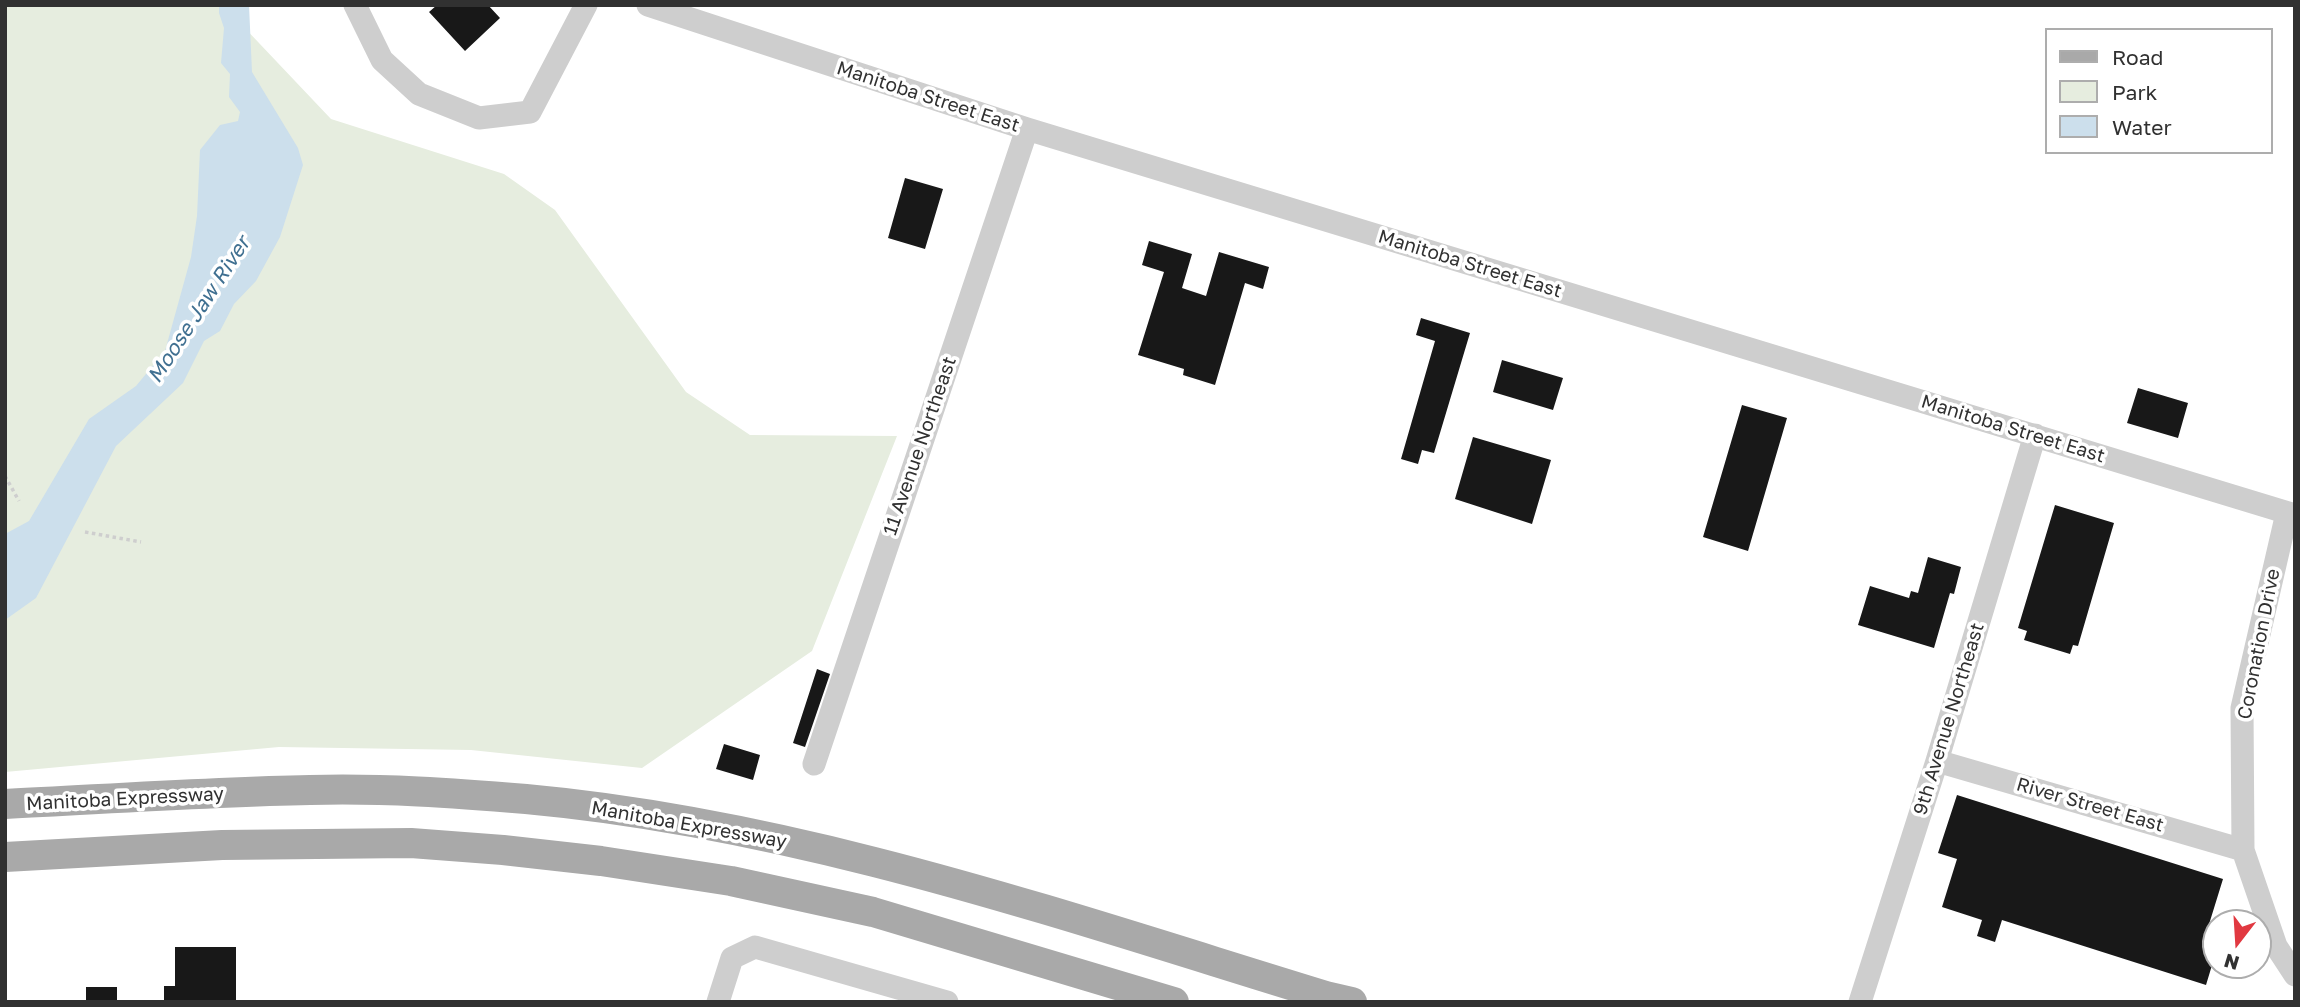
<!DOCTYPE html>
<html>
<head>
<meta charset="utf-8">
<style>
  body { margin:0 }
  #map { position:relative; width:2300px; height:1007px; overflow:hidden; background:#fff; font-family:"Golos Text",sans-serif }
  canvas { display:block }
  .frame { position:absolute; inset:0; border:7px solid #313131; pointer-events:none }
  .legend { position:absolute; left:2045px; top:28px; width:228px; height:126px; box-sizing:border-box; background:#fff; border:2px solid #adadad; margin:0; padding:9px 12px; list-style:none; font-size:21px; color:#313131 }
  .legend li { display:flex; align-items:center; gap:14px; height:35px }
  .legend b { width:35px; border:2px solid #adadad }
  .north { position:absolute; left:2202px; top:909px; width:70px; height:70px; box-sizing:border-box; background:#fff; border:2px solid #adadad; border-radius:50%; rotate:197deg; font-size:19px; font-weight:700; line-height:28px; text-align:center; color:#313131 }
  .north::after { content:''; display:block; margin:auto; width:24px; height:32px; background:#e13941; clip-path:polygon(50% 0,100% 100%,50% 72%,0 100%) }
</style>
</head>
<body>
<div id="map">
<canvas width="2300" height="1007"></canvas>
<div class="frame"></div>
<ul class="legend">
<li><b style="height:9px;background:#a9a9a9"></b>Road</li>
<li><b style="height:19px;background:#e6eddf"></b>Park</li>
<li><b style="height:19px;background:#ccdfec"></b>Water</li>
</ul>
<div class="north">N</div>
</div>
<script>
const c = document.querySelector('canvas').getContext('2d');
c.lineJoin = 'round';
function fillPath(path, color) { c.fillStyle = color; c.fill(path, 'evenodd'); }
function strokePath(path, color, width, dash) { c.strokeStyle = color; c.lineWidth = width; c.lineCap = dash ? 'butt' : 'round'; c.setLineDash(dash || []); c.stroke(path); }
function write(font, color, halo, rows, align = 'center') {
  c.font = font + ' "Golos Text",sans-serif'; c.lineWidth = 7; c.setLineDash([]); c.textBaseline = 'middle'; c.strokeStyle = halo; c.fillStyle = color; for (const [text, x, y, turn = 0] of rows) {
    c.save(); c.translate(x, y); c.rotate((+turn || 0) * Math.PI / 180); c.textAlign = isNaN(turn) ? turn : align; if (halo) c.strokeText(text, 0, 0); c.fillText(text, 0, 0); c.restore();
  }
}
fillPath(new Path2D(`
  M 5,5 L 223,5 L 331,119 L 504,174 L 555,210 L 686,392 L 750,435 L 897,436 L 812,651 L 642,768 L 471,750 L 279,747 L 5,772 Z`), '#e6eddf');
fillPath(new Path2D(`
  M 219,5 L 249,5 L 252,72 L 298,148 L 303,165 L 280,237 L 256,281 L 234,304 L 220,331 L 204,341 L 183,383 L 116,446 L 36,598 L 5,620 L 5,534 L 29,521 L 89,419 L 136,386 L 165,351 L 191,257 L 197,216 L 200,150 L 220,125 L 238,121 L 240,112 L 229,97 L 230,74 L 221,63 L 224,28 L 219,13 Z`), '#ccdfec');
fillPath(new Path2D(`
  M 437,5 L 488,5 L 500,18 L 465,51 L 429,12 Z
  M 905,178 L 943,189 L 925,249 L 888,238 Z
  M 1149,241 L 1192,254 L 1182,288 L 1206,296 L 1219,252 L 1269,267 L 1263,289 L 1245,283 L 1215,385 L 1183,375 L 1184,369 L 1138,355 L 1164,272 L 1142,265 Z
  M 1421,318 L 1470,333 L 1434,453 L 1422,450 L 1418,464 L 1401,459 L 1435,341 L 1416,335 Z
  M 1502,360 L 1563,378 L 1553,410 L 1493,392 Z
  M 2138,388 L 2188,403 L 2178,438 L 2127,423 Z
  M 1742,405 L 1787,418 L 1748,551 L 1703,537 Z
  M 1473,437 L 1551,460 L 1532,524 L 1455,499 Z
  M 2055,505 L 2114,523 L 2078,646 L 2073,645 L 2070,654 L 2024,640 L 2027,631 L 2018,628 Z
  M 1928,557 L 1961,567 L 1954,594 L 1950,593 L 1934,648 L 1858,625 L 1870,586 L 1909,598 L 1911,591 L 1918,593 Z
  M 817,669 L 830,674 L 805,747 L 793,743 Z
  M 724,744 L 760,755 L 753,780 L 716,769 Z
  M 1957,795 L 2223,879 L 2206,934 L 2216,938 L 2216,952 L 2206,985 L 2002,920 L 1995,942 L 1977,936 L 1982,920 L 1942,907 L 1957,859 L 1938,853 Z
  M 175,947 L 236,947 L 236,1002 L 164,1002 L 164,986 L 175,986 Z
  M 86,987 L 117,987 L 117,1002 L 86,1002 Z`), '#181818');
strokePath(new Path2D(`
  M 5,476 L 19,501
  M 85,532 L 141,542`), '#cecece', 3.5, [3.5, 3.5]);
strokePath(new Path2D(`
  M 355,5 L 382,60 L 419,94 L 479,118 L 530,112 L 586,5
  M 648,5 L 1027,129 L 2295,515
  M 2287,513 L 2242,708 L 2243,850 L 2276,946 L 2295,975
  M 1937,761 L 2243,850
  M 814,764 L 1027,129
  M 718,1002 L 732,958 L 755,947 L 947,1002
  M 1860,1002 L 1937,761 L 2035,435`), '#cecece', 23);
strokePath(new Path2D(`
  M 5,804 C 107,799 208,792 310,790 C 382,788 454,793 526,799 C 801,824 1064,916 1326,996 L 1352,1002
  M 5,857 L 222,845 L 411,843 L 503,850 L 601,861 L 731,881 L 873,912 L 1174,1002`), '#a9a9a9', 30);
write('19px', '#313131', '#fff', [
  ["Manitoba Street East",928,97,18],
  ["Manitoba Street East",1470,264,17],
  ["Manitoba Street East",2013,429,17],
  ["11 Avenue Northeast",920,446,-71],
  ["Coronation Drive",2259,644,-79],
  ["9th Avenue Northeast",1949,719,-73],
  ["Manitoba Expressway",125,799,-3],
  ["River Street East",2090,805,16],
  ["Manitoba Expressway",689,825,10]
]);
write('italic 21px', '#407091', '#fff', [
  ["Moose Jaw River",199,310,-57]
]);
</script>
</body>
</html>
